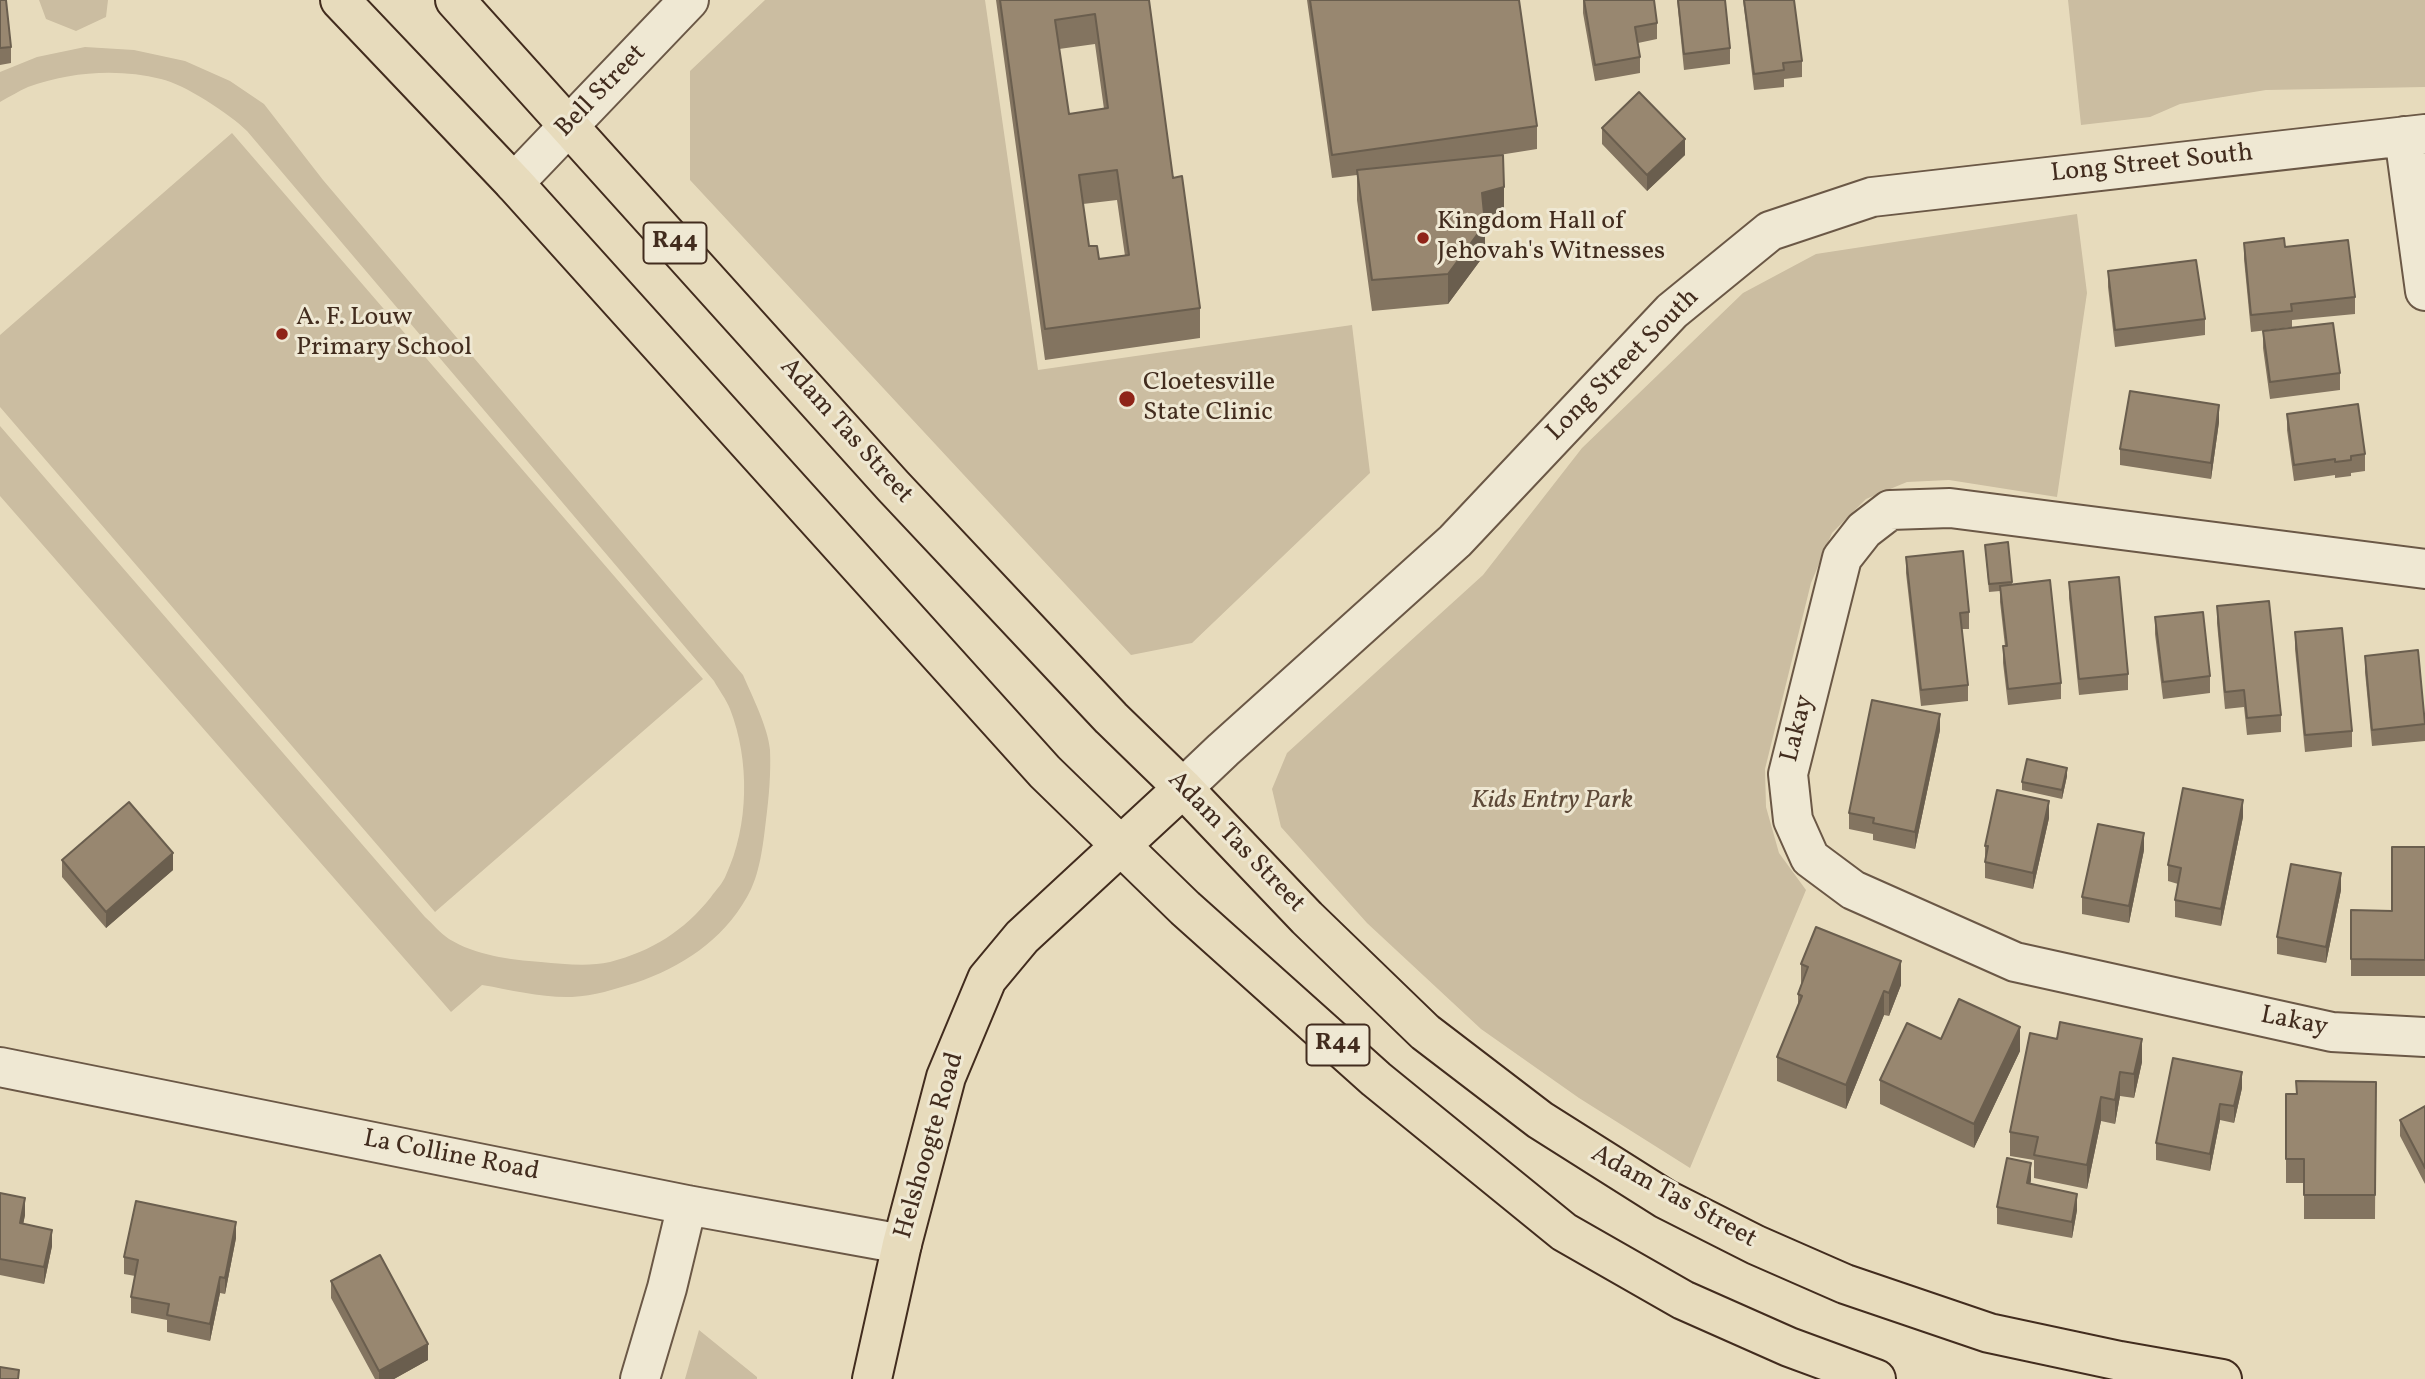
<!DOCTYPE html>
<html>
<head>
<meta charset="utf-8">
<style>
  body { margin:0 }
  canvas { display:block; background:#e7dbbc }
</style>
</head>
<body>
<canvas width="2425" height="1379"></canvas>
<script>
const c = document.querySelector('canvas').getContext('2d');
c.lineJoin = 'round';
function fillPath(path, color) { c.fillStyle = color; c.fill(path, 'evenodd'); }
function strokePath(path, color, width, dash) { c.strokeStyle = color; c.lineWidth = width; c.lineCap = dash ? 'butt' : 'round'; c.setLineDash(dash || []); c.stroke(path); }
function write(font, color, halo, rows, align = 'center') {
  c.font = font + ' Vollkorn,serif'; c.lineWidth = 6; c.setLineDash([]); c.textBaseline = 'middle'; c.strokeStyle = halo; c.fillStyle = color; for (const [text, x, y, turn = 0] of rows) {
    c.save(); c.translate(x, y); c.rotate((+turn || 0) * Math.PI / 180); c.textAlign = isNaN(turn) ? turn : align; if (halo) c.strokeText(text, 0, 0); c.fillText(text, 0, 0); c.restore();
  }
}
fillPath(new Path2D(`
  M 39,0 L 108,0 L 106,17 L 76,31 L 46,19 Z
  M 765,0 L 985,0 L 1038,370 L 1352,325 L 1370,473 L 1192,643 L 1131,655 L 690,180 L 690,71 Z
  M 2068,0 L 2425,0 L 2425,87 L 2266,90 L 2180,104 L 2150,117 L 2081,125 Z
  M 85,47 L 134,50 L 185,61 L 230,81 L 264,104 L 323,180 L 743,675 C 752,696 768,727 770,750 C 771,773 769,797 766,820 C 763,845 760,875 747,897 C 722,941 682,967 635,983 C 615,989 594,996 572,997 C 542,998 512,990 482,985 L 451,1012 L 0,496 L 0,426 L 425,917 C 433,924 440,933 449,939 C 475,955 510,960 541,962 C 563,964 588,967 610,962 C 652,951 684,931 711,897 C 716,890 723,883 726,875 C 749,826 750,760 730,709 C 726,699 719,690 714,681 L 247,131 C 230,114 184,84 161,79 C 118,68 69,72 28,87 C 19,91 9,97 0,102 L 0,72 L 37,57 Z
  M 232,133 L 703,679 L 435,912 L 0,407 L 0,335 Z
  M 2077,214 L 2087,293 L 2057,497 L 1949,480 L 1907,482 L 1866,499 L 1832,533 L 1811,583 L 1765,769 L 1766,807 L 1779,853 L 1806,890 L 1690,1168 L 1579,1098 L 1481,1029 L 1367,923 L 1281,827 L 1272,789 L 1287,753 L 1483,575 L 1582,448 L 1743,293 L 1816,254 Z
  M 699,1330 L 757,1377 L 757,1379 L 685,1379 Z`), '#cbbda1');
const minor = new Path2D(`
  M 2404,136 L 2425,291
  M 514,183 L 689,0
  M 2425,569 L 1950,508 L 1890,510 L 1864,530 L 1842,558 L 1788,774 L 1793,820 L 1810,858 L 1853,890 L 2015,962 L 2332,1032 L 2425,1037
  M 1183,788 L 1223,750 L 1455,541 L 1672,311 L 1770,231 L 1872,197 L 2425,134
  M 0,1067 L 687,1205 L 902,1244
  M 640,1379 L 667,1288 L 687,1205`);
const major = new Path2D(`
  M 340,0 L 514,183 L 1045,772 L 1185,908 L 1376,1079 L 1564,1232 L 1683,1300 L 1789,1347 L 1876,1379
  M 455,0 L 893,486 L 1111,718 L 1183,788 L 1307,918 L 1425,1032 L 1540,1120 L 1665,1199 L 1756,1245 L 1845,1284 L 1989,1333 L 2120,1361 L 2222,1379
  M 872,1379 L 902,1244 L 946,1077 L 987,979 L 1022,937 L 1183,788`);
strokePath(minor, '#6b5846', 42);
strokePath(major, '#422c1e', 42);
strokePath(minor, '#efe8d3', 38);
strokePath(major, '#e7dbbc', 38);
fillPath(new Path2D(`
  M 0,0 L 11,47 L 11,63 L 0,65 Z
  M 996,0 L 1149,0 L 1173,178 L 1200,308 L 1200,338 L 1045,360 ZM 1095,44 L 1104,109 L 1069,114 L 1059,49 ZM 1117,200 L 1125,256 L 1099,259 L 1089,246 L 1083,204 Z
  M 1307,0 L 1519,0 L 1537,126 L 1537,149 L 1493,156 L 1504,218 L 1485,222 L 1485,254 L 1448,304 L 1372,311 L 1357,200 L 1357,175 L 1332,178 Z
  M 1583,0 L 1654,0 L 1657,23 L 1657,39 L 1638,43 L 1640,57 L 1640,73 L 1595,81 L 1583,13 Z
  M 1677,0 L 1725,0 L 1730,48 L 1730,64 L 1684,70 Z
  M 1743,0 L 1794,0 L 1802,61 L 1802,77 L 1784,79 L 1784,87 L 1754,90 Z
  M 1602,128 L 1685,155 L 1647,191 L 1602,144 Z
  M 2244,243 L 2285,247 L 2355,297 L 2355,314 L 2292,320 L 2292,327 L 2251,332 L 2244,259 Z
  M 2108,271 L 2205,319 L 2205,335 L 2115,347 L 2108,287 Z
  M 2263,331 L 2340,373 L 2340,390 L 2270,399 L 2263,348 Z
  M 2287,414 L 2365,454 L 2365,471 L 2351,473 L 2351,476 L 2335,478 L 2335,475 L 2294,481 L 2287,430 Z
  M 2219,422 L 2211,479 L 2120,465 L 2120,449 Z
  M 2008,542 L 2012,584 L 2061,683 L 2061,699 L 2008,705 L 2003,663 L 2003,646 L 2005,646 L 2000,602 L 2000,591 L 1989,592 L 1985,545 Z
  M 1906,557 L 1969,612 L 1969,629 L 1962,629 L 1968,685 L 1968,701 L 1921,706 L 1906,573 Z
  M 2069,582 L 2128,674 L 2128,690 L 2079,695 L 2069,598 Z
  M 2217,606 L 2281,715 L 2281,732 L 2247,735 L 2244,707 L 2225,709 L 2217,623 Z
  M 2155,617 L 2210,676 L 2210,693 L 2163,699 L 2155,634 Z
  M 2295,632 L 2352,731 L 2352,747 L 2305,752 L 2295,649 Z
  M 2365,656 L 2425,724 L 2425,741 L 2372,746 L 2365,672 Z
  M 1940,730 L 1915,849 L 1873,840 L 1873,834 L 1849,829 L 1849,813 Z
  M 2067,776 L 2062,799 L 2022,790 L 2022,782 Z
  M 2243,817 L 2221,926 L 2175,917 L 2175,900 L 2178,884 L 2168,881 L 2168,865 Z
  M 2049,818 L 2033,889 L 1985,878 L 1985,846 Z
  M 2425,847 L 2425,976 L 2351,976 L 2351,910 L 2392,911 Z
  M 2144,850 L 2129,923 L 2082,914 L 2082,897 Z
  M 62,860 L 173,870 L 106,928 L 62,877 Z
  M 2341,890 L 2326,963 L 2277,954 L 2277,937 Z
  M 1801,964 L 1901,985 L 1889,1016 L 1884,1015 L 1846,1109 L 1777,1081 L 1777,1057 L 1798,1006 L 1798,994 L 1801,985 Z
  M 1941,1039 L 2020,1051 L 1974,1148 L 1880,1104 L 1880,1080 Z
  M 2057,1039 L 2142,1062 L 2134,1098 L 2120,1096 L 2115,1124 L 2101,1121 L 2087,1189 L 2034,1178 L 2034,1160 L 2010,1156 L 2010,1132 Z
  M 2376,1082 L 2375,1219 L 2304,1219 L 2304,1183 L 2286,1183 L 2286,1094 L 2296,1094 Z
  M 2242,1088 L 2234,1123 L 2220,1120 L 2210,1171 L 2156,1160 L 2156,1143 Z
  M 2425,1106 L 2425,1184 L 2400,1136 L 2400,1120 Z
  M 2031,1180 L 2030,1184 L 2077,1210 L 2072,1238 L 1997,1224 L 1997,1207 Z
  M 0,1193 L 25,1215 L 23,1224 L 52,1246 L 44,1284 L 0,1275 Z
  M 236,1238 L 225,1294 L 220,1293 L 210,1341 L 167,1332 L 167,1320 L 131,1313 L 131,1297 L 135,1276 L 124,1274 L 124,1257 Z
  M 331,1281 L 428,1360 L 394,1379 L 375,1379 L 331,1298 Z`), '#837460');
fillPath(new Path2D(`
  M 1685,139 L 1685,155 L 1647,191 L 1647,175 Z
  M 1504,187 L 1504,218 L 1482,223 L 1482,193 Z
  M 1485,224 L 1485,254 L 1448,304 L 1448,274 Z
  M 2219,405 L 2219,422 L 2211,479 L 2211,463 Z
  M 1940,714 L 1940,730 L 1915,849 L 1915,832 Z
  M 2067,768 L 2067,776 L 2062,799 L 2062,790 Z
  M 2243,800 L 2243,817 L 2221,926 L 2221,909 Z
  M 2049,801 L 2049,818 L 2033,889 L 2033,873 Z
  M 2144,833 L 2144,850 L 2129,923 L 2129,906 Z
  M 173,853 L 173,870 L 106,928 L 106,912 Z
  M 2341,873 L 2341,890 L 2326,963 L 2326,947 Z
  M 1901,961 L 1901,985 L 1889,1016 L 1889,993 Z
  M 1884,991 L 1884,1015 L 1846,1109 L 1846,1085 Z
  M 2020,1027 L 2020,1051 L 1974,1148 L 1974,1124 Z
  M 2142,1039 L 2142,1062 L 2134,1098 L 2134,1074 Z
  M 2120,1072 L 2120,1096 L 2115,1124 L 2115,1100 Z
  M 2242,1072 L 2242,1088 L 2234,1123 L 2234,1106 Z
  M 2101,1097 L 2101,1121 L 2087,1189 L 2087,1165 Z
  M 2220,1104 L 2220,1120 L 2210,1171 L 2210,1154 Z
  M 2031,1163 L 2031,1180 L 2027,1200 L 2027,1183 Z
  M 2077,1194 L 2077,1210 L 2072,1238 L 2072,1222 Z
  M 25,1198 L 25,1215 L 20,1240 L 20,1223 Z
  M 236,1222 L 236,1238 L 225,1294 L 225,1278 Z
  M 52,1230 L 52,1246 L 44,1284 L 44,1267 Z
  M 220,1277 L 220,1293 L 210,1341 L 210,1324 Z
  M 428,1344 L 428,1360 L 394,1379 L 379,1379 L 379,1371 Z`), '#6a5e4e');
const building = new Path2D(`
  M 0,0 L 6,0 L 11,47 L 0,48 Z
  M 1000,0 L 1149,0 L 1173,178 L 1182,176 L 1200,308 L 1045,329 ZM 1095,14 L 1108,108 L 1069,114 L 1055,20 ZM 1117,170 L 1129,255 L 1099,259 L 1097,246 L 1089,246 L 1079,175 Z
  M 1310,0 L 1519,0 L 1537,126 L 1332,155 Z
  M 1584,0 L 1654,0 L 1657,23 L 1635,27 L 1640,57 L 1595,65 Z
  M 1678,0 L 1725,0 L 1730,48 L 1684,54 Z
  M 1744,0 L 1794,0 L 1802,61 L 1783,63 L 1784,70 L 1754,74 Z
  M 1639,92 L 1685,139 L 1647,175 L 1602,128 Z
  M 1503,155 L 1504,187 L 1482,193 L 1485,224 L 1448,274 L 1372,280 L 1357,170 Z
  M 2284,238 L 2285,247 L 2348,240 L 2355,297 L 2291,304 L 2292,311 L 2251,315 L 2244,243 Z
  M 2196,260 L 2205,319 L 2115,330 L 2108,271 Z
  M 2333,323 L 2340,373 L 2270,382 L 2263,331 Z
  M 2130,391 L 2219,405 L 2211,463 L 2120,449 Z
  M 2358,404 L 2365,454 L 2351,456 L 2351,460 L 2335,462 L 2335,459 L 2294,465 L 2287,414 Z
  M 2008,542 L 2012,582 L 1989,584 L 1985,545 Z
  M 1963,551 L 1969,612 L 1960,613 L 1968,685 L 1921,690 L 1906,557 Z
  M 2119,577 L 2128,674 L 2079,679 L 2069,582 Z
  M 2050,580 L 2061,683 L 2008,689 L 2003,646 L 2007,646 L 2000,586 Z
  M 2269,601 L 2281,715 L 2247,718 L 2244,690 L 2225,692 L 2217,606 Z
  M 2203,612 L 2210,676 L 2163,682 L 2155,617 Z
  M 2342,628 L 2352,731 L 2305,735 L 2295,632 Z
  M 2418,650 L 2425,724 L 2372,730 L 2365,656 Z
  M 1872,700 L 1940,714 L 1915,832 L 1873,823 L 1874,818 L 1849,813 Z
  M 2027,759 L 2067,768 L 2062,790 L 2022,782 Z
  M 2183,788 L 2243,800 L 2221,909 L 2175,900 L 2181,868 L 2168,865 Z
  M 1997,790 L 2049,801 L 2033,873 L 1985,862 L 1988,846 L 1985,846 Z
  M 129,802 L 173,853 L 106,912 L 62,860 Z
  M 2098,824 L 2144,833 L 2129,906 L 2082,897 Z
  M 2392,847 L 2425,847 L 2425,960 L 2351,959 L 2351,910 L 2392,911 Z
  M 2291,864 L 2341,873 L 2326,947 L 2277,937 Z
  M 1816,927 L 1901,961 L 1889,993 L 1884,991 L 1846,1085 L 1777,1057 L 1802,996 L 1798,994 L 1808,967 L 1801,964 Z
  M 1959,999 L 2020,1027 L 1974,1124 L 1880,1080 L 1907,1023 L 1941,1039 Z
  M 2060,1022 L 2142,1039 L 2134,1074 L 2120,1072 L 2115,1100 L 2101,1097 L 2087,1165 L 2034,1155 L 2038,1137 L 2010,1132 L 2030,1033 L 2057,1039 Z
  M 2173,1058 L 2242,1072 L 2234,1106 L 2220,1104 L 2210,1154 L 2156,1143 Z
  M 2296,1081 L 2376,1082 L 2375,1195 L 2304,1195 L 2304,1159 L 2286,1159 L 2286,1094 L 2297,1094 Z
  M 2425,1106 L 2425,1168 L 2400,1120 Z
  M 2007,1158 L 2031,1163 L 2027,1183 L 2077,1194 L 2072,1222 L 1997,1207 Z
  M 0,1193 L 25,1198 L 20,1223 L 52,1230 L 44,1267 L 0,1259 Z
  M 136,1201 L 236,1222 L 225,1278 L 220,1277 L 210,1324 L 167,1315 L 169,1304 L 131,1297 L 138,1260 L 124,1257 Z
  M 380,1255 L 428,1344 L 379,1371 L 331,1281 Z
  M 0,1367 L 19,1370 L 18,1379 L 0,1379 Z`);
fillPath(building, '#988770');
strokePath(building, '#6a5e4e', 2);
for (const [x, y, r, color] of [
  [1423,238,7,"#8f2418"],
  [282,334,7,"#8f2418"],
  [1127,399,9,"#8f2418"]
]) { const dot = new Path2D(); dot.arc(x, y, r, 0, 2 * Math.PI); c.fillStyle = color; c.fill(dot); strokePath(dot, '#efe8d3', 2.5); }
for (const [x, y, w] of [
  [675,243,63],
  [1338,1045,63]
]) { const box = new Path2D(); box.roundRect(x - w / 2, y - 20.5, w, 41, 5); c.fillStyle = '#efe8d3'; c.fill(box); strokePath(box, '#422c1e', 2); }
write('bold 24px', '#422c1e', null, [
  ["R44",675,243],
  ["R44",1338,1045]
]);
write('26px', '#422c1e', '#efe8d3', [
  ["Bell Street",602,92,-46],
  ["Long Street South",2152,165,-6],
  ["Long Street South",1624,366,-45],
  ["Adam Tas Street",845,432,48],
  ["Lakay",1799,729,-76],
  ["Adam Tas Street",1235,843,46],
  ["Lakay",2294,1023,11],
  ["Helshoogte Road",931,1146,-74],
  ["La Colline Road",451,1157,11],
  ["Adam Tas Street",1673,1198,29]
]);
write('26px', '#422c1e', '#efe8d3', [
  ["Kingdom Hall of",1437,223],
  ["Jehovah's Witnesses",1437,253],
  ["A. F. Louw",296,319],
  ["Primary School",296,349],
  ["Cloetesville",1143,384],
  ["State Clinic",1143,414]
], 'left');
write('italic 26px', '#5d4938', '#efe8d3', [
  ["Kids Entry Park",1552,802]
]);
</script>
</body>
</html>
